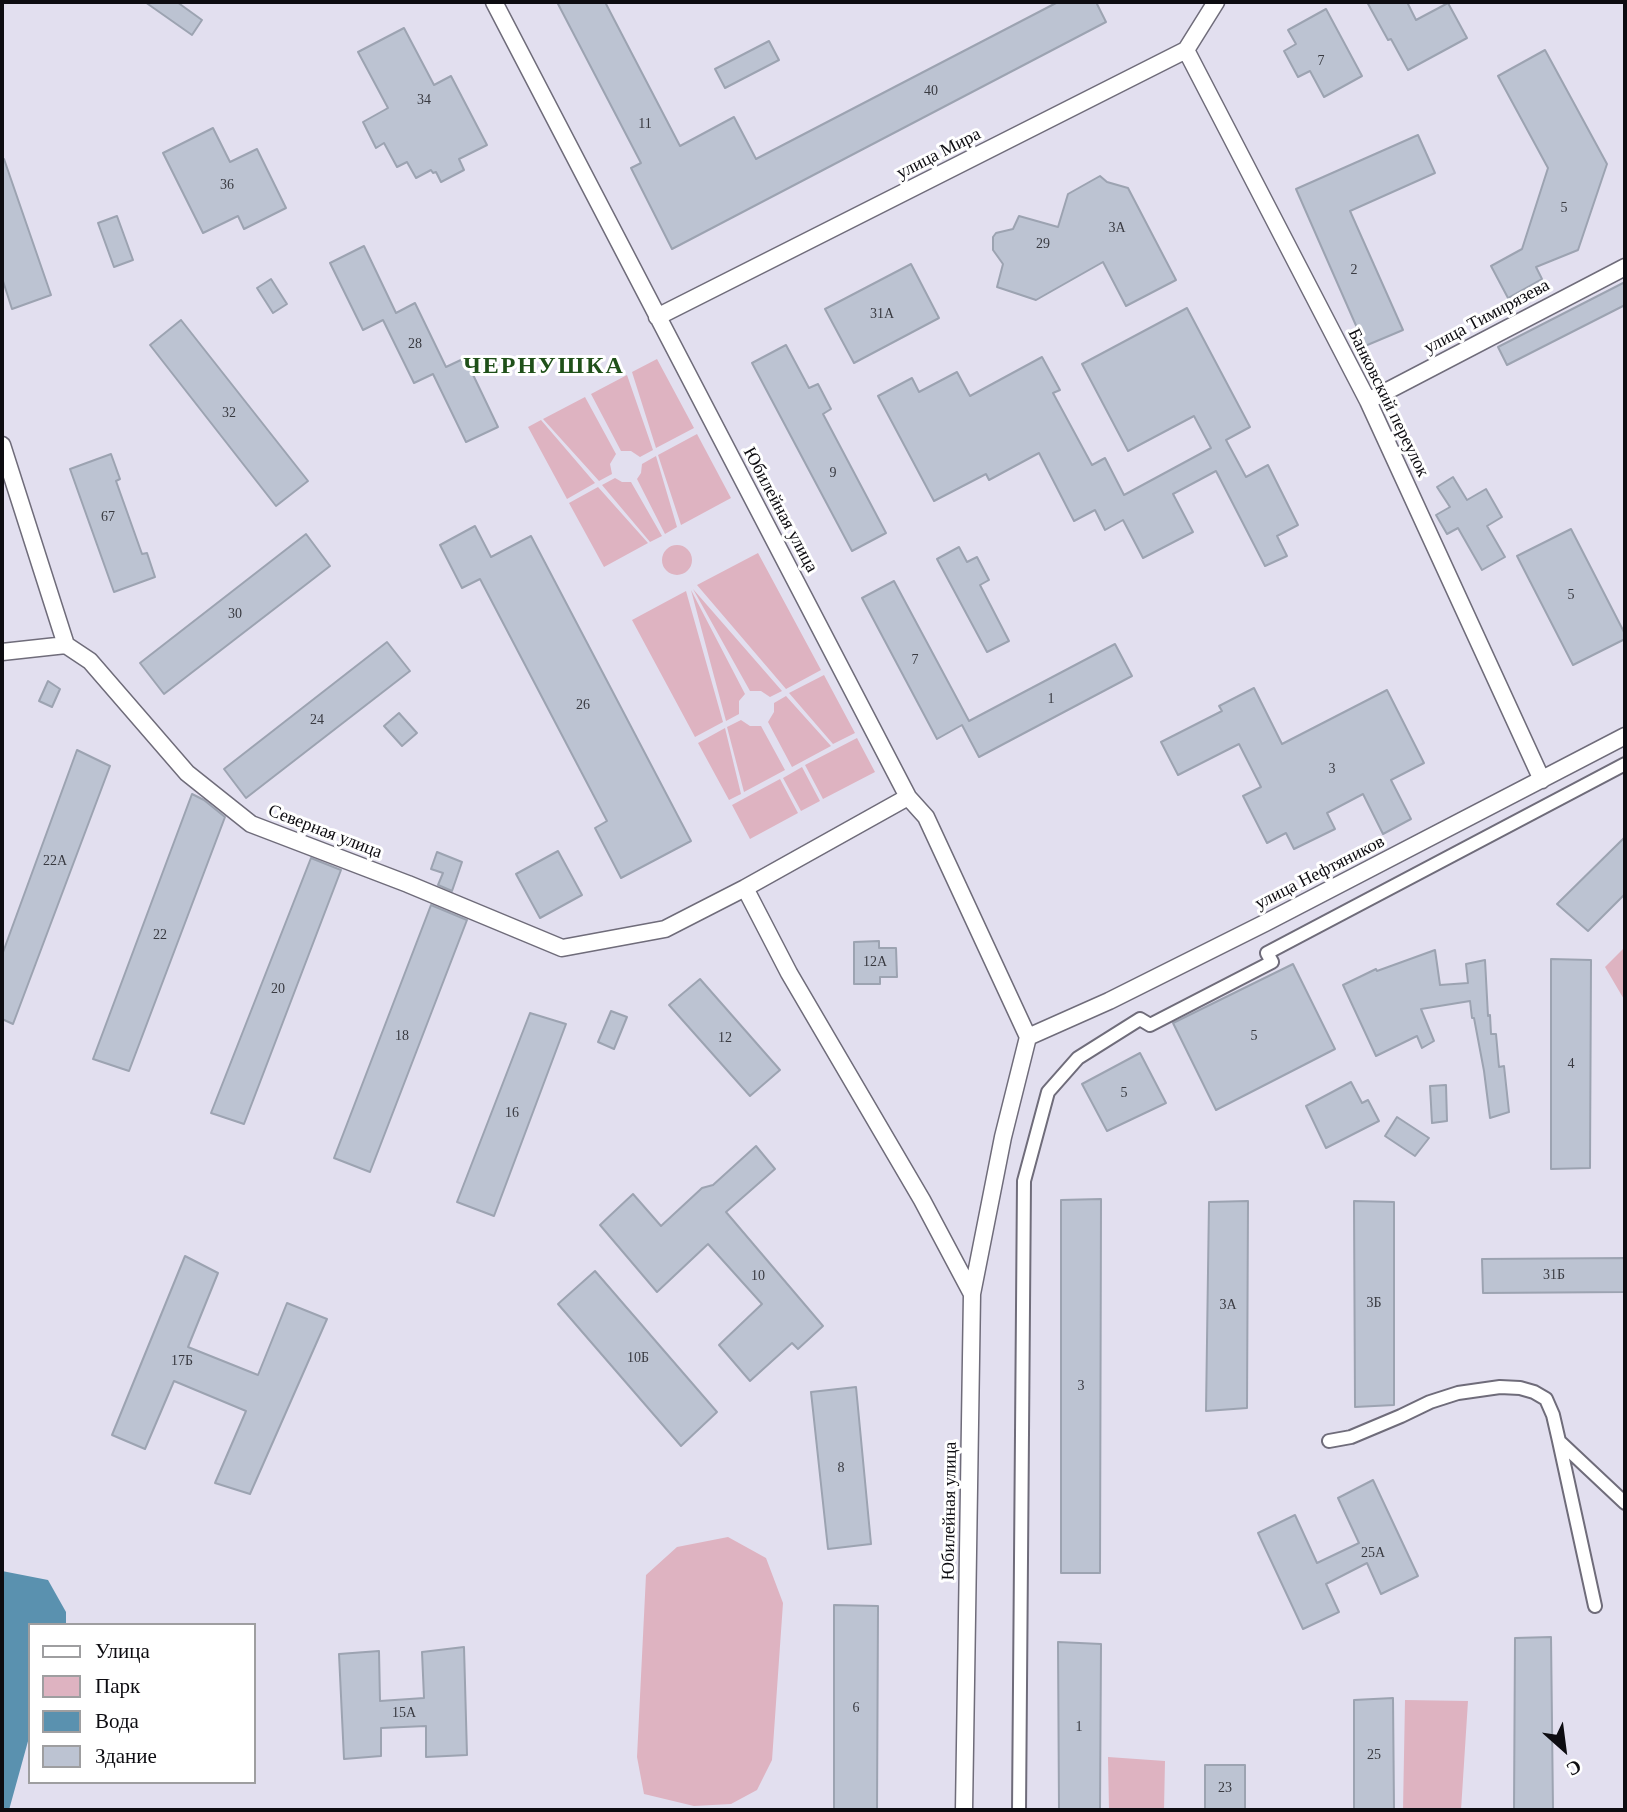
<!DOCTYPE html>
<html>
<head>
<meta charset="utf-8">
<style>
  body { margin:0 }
  #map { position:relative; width:1627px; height:1812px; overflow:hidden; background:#e2dfef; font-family:"Times New Roman",serif }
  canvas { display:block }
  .frame { position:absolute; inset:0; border:4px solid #0d0c11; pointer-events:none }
  .legend { position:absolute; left:28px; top:1623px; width:228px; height:161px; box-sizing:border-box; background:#fff; border:2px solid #9e9ea0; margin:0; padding:9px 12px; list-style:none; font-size:21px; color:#0d0c11 }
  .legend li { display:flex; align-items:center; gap:14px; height:35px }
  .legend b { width:35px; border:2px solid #9e9ea0 }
  .north { position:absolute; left:1529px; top:1714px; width:70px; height:70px; -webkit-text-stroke:5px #fff; paint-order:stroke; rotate:152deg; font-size:19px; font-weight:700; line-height:28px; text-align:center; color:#0d0c11 }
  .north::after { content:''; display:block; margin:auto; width:24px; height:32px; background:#0d0c11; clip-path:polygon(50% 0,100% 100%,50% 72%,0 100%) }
</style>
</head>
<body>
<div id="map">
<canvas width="1627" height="1812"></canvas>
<div class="frame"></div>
<ul class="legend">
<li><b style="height:9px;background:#fff"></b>Улица</li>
<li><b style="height:19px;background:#deb3c1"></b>Парк</li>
<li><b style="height:19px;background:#5a91af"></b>Вода</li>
<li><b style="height:19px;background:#bcc3d2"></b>Здание</li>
</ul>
<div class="north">С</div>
</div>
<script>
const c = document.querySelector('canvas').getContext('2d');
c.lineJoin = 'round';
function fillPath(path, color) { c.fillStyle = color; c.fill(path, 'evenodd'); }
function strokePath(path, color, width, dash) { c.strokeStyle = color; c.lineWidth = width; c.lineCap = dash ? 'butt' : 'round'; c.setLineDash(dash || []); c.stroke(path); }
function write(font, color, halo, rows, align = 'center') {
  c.font = font + ' "Times New Roman",serif'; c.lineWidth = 6; c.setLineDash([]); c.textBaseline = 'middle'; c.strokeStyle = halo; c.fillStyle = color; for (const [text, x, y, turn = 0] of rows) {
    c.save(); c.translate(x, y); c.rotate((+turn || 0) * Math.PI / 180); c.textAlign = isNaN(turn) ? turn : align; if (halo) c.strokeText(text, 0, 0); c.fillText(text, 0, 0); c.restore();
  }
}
fillPath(new Path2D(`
  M 657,359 L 694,428 L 656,448 L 632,372 Z
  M 627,375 L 653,450 L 640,457 L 631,451 L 621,451 L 591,394 Z
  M 585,397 L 616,454 L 610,464 L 612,474 L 599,481 L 543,419 Z
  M 541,420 L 595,483 L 567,499 L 528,427 Z
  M 697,434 L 731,498 L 681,525 L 658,455 Z
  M 656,456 L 677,527 L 665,534 L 637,479 L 641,473 L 642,464 Z
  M 615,478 L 622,482 L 631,482 L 662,536 L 650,542 L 602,485 Z
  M 598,487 L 648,543 L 604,567 L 569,503 Z
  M662 560a15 15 0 1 1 30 0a15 15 0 1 1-30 0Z
  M 758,553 L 821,670 L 786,689 L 697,585 Z
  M 693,589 L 782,691 L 770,697 L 761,691 L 750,691 Z
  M 691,590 L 745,694 L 739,701 L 739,714 L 726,721 Z
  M 686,591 L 723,722 L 695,737 L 632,620 Z
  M 824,675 L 855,733 L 833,744 L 789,693 Z
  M 786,696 L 831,746 L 792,767 L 768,722 L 774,712 L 774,703 Z
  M 741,720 L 750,726 L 761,726 L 785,770 L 744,792 L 727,727 Z
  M 725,728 L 741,794 L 729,800 L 698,743 Z
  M 857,738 L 875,772 L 823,799 L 805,765 Z
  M 802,767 L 820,801 L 801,811 L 783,778 Z
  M 780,779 L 798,813 L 750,839 L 732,805 Z
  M 1625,947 L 1625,1001 L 1605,967 Z
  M 728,1537 L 766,1558 L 783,1603 L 772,1760 L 757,1790 L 731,1804 L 694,1806 L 644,1794 L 637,1757 L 646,1575 L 677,1547 Z
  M 1405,1700 L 1468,1701 L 1461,1810 L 1403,1810 Z
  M 1108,1757 L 1165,1761 L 1164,1810 L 1109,1810 Z`), '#deb3c1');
fillPath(new Path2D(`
  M 2,1571 L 48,1580 L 66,1612 L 66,1625 L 30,1625 L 30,1734 L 9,1810 L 2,1810 Z`), '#5a91af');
const building = new Path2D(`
  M 145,2 L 177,2 L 202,20 L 192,35 Z
  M 557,2 L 605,2 L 680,146 L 734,117 L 756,159 L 1058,2 L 1096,2 L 1106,22 L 672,249 L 631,168 L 641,163 Z
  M 1367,2 L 1407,2 L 1416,20 L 1448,3 L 1467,38 L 1408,70 L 1391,39 L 1388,40 Z
  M 1326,9 L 1362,76 L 1324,97 L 1310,71 L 1298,77 L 1284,51 L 1296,44 L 1288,30 Z
  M 404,28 L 434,85 L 451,76 L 487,145 L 459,159 L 464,170 L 441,182 L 436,172 L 433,173 L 431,170 L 416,178 L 407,162 L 397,167 L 384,143 L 376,148 L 363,122 L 388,108 L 358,52 Z
  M 769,41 L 779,60 L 725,88 L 715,69 Z
  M 1545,50 L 1607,164 L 1578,250 L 1536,267 L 1542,279 L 1508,298 L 1491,266 L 1522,249 L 1548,168 L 1498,76 Z
  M 213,128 L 230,162 L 257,149 L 286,208 L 244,229 L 238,216 L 203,233 L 163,153 Z
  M 1418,135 L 1435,173 L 1350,211 L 1403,330 L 1365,346 L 1296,189 Z
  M 4,159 L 51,295 L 12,309 L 2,278 L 2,160 Z
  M 1100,176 L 1107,182 L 1128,188 L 1176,280 L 1126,306 L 1103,262 L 1036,300 L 997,287 L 1003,264 L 993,250 L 993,237 L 996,233 L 1013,229 L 1019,216 L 1058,227 L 1068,194 Z
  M 117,216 L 133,260 L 114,267 L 98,223 Z
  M 364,246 L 396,313 L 415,303 L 446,367 L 465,358 L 498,427 L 466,442 L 433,374 L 414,383 L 383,320 L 363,330 L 330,263 Z
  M 911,264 L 939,318 L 854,363 L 825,309 Z
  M 271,279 L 287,304 L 273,313 L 257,288 Z
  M 1625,282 L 1625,305 L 1507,365 L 1498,347 Z
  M 1187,308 L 1250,427 L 1226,440 L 1246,477 L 1268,465 L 1298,525 L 1277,536 L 1287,556 L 1265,566 L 1216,471 L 1173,494 L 1193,532 L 1143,558 L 1123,520 L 1105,530 L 1095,510 L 1074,521 L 1039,453 L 989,480 L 986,474 L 934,501 L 878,396 L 912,378 L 919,392 L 957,372 L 970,396 L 1042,357 L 1060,390 L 1053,393 L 1092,465 L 1105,458 L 1124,495 L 1211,448 L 1194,416 L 1128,451 L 1082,364 Z
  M 181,320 L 308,481 L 276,506 L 150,345 Z
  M 786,345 L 809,388 L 818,384 L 831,409 L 823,414 L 886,533 L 852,551 L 752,363 Z
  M 111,454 L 120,479 L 116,481 L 142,554 L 147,553 L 155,577 L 114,592 L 70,469 Z
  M 1453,477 L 1467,500 L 1486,489 L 1502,517 L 1487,526 L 1505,557 L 1482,570 L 1458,528 L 1447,534 L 1436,515 L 1450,507 L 1437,487 Z
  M 475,526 L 491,557 L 531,536 L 691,841 L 621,878 L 595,828 L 607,821 L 480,579 L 462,588 L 440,545 Z
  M 1571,529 L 1625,634 L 1625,639 L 1573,665 L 1517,556 Z
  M 306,534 L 330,566 L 164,694 L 140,663 Z
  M 959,547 L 967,562 L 977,557 L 989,580 L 980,585 L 1009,641 L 987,652 L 937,559 Z
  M 894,581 L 969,721 L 1115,644 L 1132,676 L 979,757 L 962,725 L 937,739 L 862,598 Z
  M 387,642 L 410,671 L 246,798 L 224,769 Z
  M 48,681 L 60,689 L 52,707 L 39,701 Z
  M 1254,688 L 1282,744 L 1387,690 L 1424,763 L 1391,780 L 1411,819 L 1383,834 L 1363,794 L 1327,813 L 1335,829 L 1294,849 L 1286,833 L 1267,843 L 1243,796 L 1261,787 L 1239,744 L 1178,775 L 1161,742 L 1222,711 L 1219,706 Z
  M 399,713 L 417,733 L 402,746 L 384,726 Z
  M 77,750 L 110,766 L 13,1024 L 2,1019 L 2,955 Z
  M 192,794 L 204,800 L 225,817 L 129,1071 L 93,1059 Z
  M 1625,837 L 1625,894 L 1588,931 L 1557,904 Z
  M 558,851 L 582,895 L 540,918 L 516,874 Z
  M 437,852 L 462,862 L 452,891 L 438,885 L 443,873 L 431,869 Z
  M 311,858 L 341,870 L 244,1124 L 211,1113 Z
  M 431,905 L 467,920 L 370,1172 L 334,1158 Z
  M 879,941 L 879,948 L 896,948 L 897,977 L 880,977 L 880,984 L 854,984 L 854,942 Z
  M 1435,950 L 1440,985 L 1468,983 L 1466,964 L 1485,960 L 1488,1016 L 1490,1015 L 1491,1034 L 1496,1034 L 1499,1067 L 1504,1066 L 1509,1112 L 1490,1118 L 1484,1071 L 1474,1018 L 1472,1018 L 1470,1001 L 1421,1009 L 1434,1041 L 1422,1048 L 1417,1036 L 1376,1056 L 1343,985 L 1376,969 L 1377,971 Z
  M 1551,959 L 1591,960 L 1590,1168 L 1551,1169 Z
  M 1293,964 L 1335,1049 L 1216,1110 L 1173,1023 Z
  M 700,979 L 780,1070 L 750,1096 L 669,1005 Z
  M 611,1011 L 627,1017 L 614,1049 L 598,1042 Z
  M 530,1013 L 566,1024 L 494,1216 L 457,1202 Z
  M 1140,1053 L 1166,1103 L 1107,1131 L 1082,1084 Z
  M 1351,1082 L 1362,1103 L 1368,1100 L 1379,1121 L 1326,1148 L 1306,1106 Z
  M 1446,1085 L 1447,1121 L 1432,1123 L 1430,1086 Z
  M 1397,1117 L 1429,1138 L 1415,1156 L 1385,1136 Z
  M 756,1146 L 775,1169 L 726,1212 L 823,1326 L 798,1349 L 792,1343 L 750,1381 L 719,1345 L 762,1304 L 708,1244 L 657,1292 L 600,1225 L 633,1194 L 661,1226 L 702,1188 L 713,1185 Z
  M 1101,1199 L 1100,1573 L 1061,1573 L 1061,1200 Z
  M 1248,1201 L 1247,1408 L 1206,1411 L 1209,1202 Z
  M 1354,1201 L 1394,1202 L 1394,1405 L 1355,1407 Z
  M 185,1256 L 218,1273 L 188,1347 L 258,1375 L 287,1303 L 327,1319 L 250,1494 L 215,1483 L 246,1411 L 174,1381 L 145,1449 L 112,1435 Z
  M 1625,1258 L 1625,1292 L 1483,1293 L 1482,1259 Z
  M 595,1271 L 717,1412 L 681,1446 L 558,1304 Z
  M 856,1387 L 871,1544 L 828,1549 L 811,1392 Z
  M 1373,1480 L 1418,1576 L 1381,1594 L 1367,1563 L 1326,1584 L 1339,1612 L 1303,1629 L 1258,1533 L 1295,1515 L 1317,1563 L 1359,1543 L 1338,1498 Z
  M 834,1605 L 878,1606 L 877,1810 L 834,1810 Z
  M 1551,1637 L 1553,1810 L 1514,1810 L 1515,1638 Z
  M 1058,1642 L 1101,1644 L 1100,1810 L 1059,1810 Z
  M 464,1647 L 467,1755 L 426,1757 L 426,1726 L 381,1728 L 381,1756 L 344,1759 L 339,1654 L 379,1651 L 380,1701 L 424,1698 L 422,1652 Z
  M 1393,1698 L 1394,1810 L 1354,1810 L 1354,1700 Z
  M 1205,1765 L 1245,1765 L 1245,1810 L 1205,1810 Z`);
fillPath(building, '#bcc3d2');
strokePath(building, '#9ca3b1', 2);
const pedestrian = new Path2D(`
  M 1329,1441 L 1351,1437 L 1401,1416 L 1430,1402 L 1458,1393 L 1500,1387 L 1520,1388 L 1534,1392 L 1546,1399 L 1553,1415 L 1559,1441 L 1625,1503
  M 1559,1441 L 1595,1606
  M 1019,1810 L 1024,1181 L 1048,1092 L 1078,1058 L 1140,1019 L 1150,1025 L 1272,962 L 1267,953 L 1625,764`);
const minor = new Path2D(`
  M 494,2 L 908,797 L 926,817 L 1028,1037
  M 1186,50 L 1368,401 L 1542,780
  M 657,317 L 1186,50 L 1216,2
  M 1368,401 L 1625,267
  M 2,445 L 66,645 L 90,661 L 187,773 L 251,824 L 408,884 L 562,948 L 665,929 L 745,888 L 908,797
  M 2,652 L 66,645
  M 745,888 L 789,973 L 922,1200 L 972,1294
  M 1028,1037 L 1109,1001 L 1265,923 L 1625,736
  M 964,1810 L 972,1294 L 1003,1137 L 1028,1037`);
strokePath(pedestrian, '#6f6c7a', 16);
strokePath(minor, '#6f6c7a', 19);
strokePath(pedestrian, '#fff', 12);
strokePath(minor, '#fff', 16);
write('14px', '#393a41', null, [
  ["7",1321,61],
  ["40",931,91],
  ["34",424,100],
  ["11",645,124],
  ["36",227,185],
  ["5",1564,208],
  ["3А",1117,228],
  ["29",1043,244],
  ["2",1354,270],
  ["31А",882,314],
  ["28",415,344],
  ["32",229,413],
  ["9",833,473],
  ["67",108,517],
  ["5",1571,595],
  ["30",235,614],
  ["7",915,660],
  ["1",1051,699],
  ["26",583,705],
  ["24",317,720],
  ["3",1332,769],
  ["22А",55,861],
  ["22",160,935],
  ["12А",875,962],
  ["20",278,989],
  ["18",402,1036],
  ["5",1254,1036],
  ["12",725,1038],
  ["4",1571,1064],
  ["5",1124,1093],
  ["16",512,1113],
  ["31Б",1554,1275],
  ["10",758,1276],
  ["3Б",1374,1303],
  ["3А",1228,1305],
  ["10Б",638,1358],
  ["17Б",182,1361],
  ["3",1081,1386],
  ["8",841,1468],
  ["25А",1373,1553],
  ["6",856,1708],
  ["15А",404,1713],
  ["1",1079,1727],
  ["25",1374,1755],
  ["23",1225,1788]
]);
write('18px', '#0d0c11', '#fff', [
  ["улица Мира",939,154,-27],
  ["улица Тимирязева",1487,317,-28],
  ["Банковский переулок",1388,403,64],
  ["Юбилейная улица",780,510,62],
  ["Северная улица",325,832,21],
  ["улица Нефтяников",1320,873,-27],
  ["Юбилейная улица",950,1511,-89]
]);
c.letterSpacing = '2px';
write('bold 24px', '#1f5019', '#fff', [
  ["ЧЕРНУШКА",544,367]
]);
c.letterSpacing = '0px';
</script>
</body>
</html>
